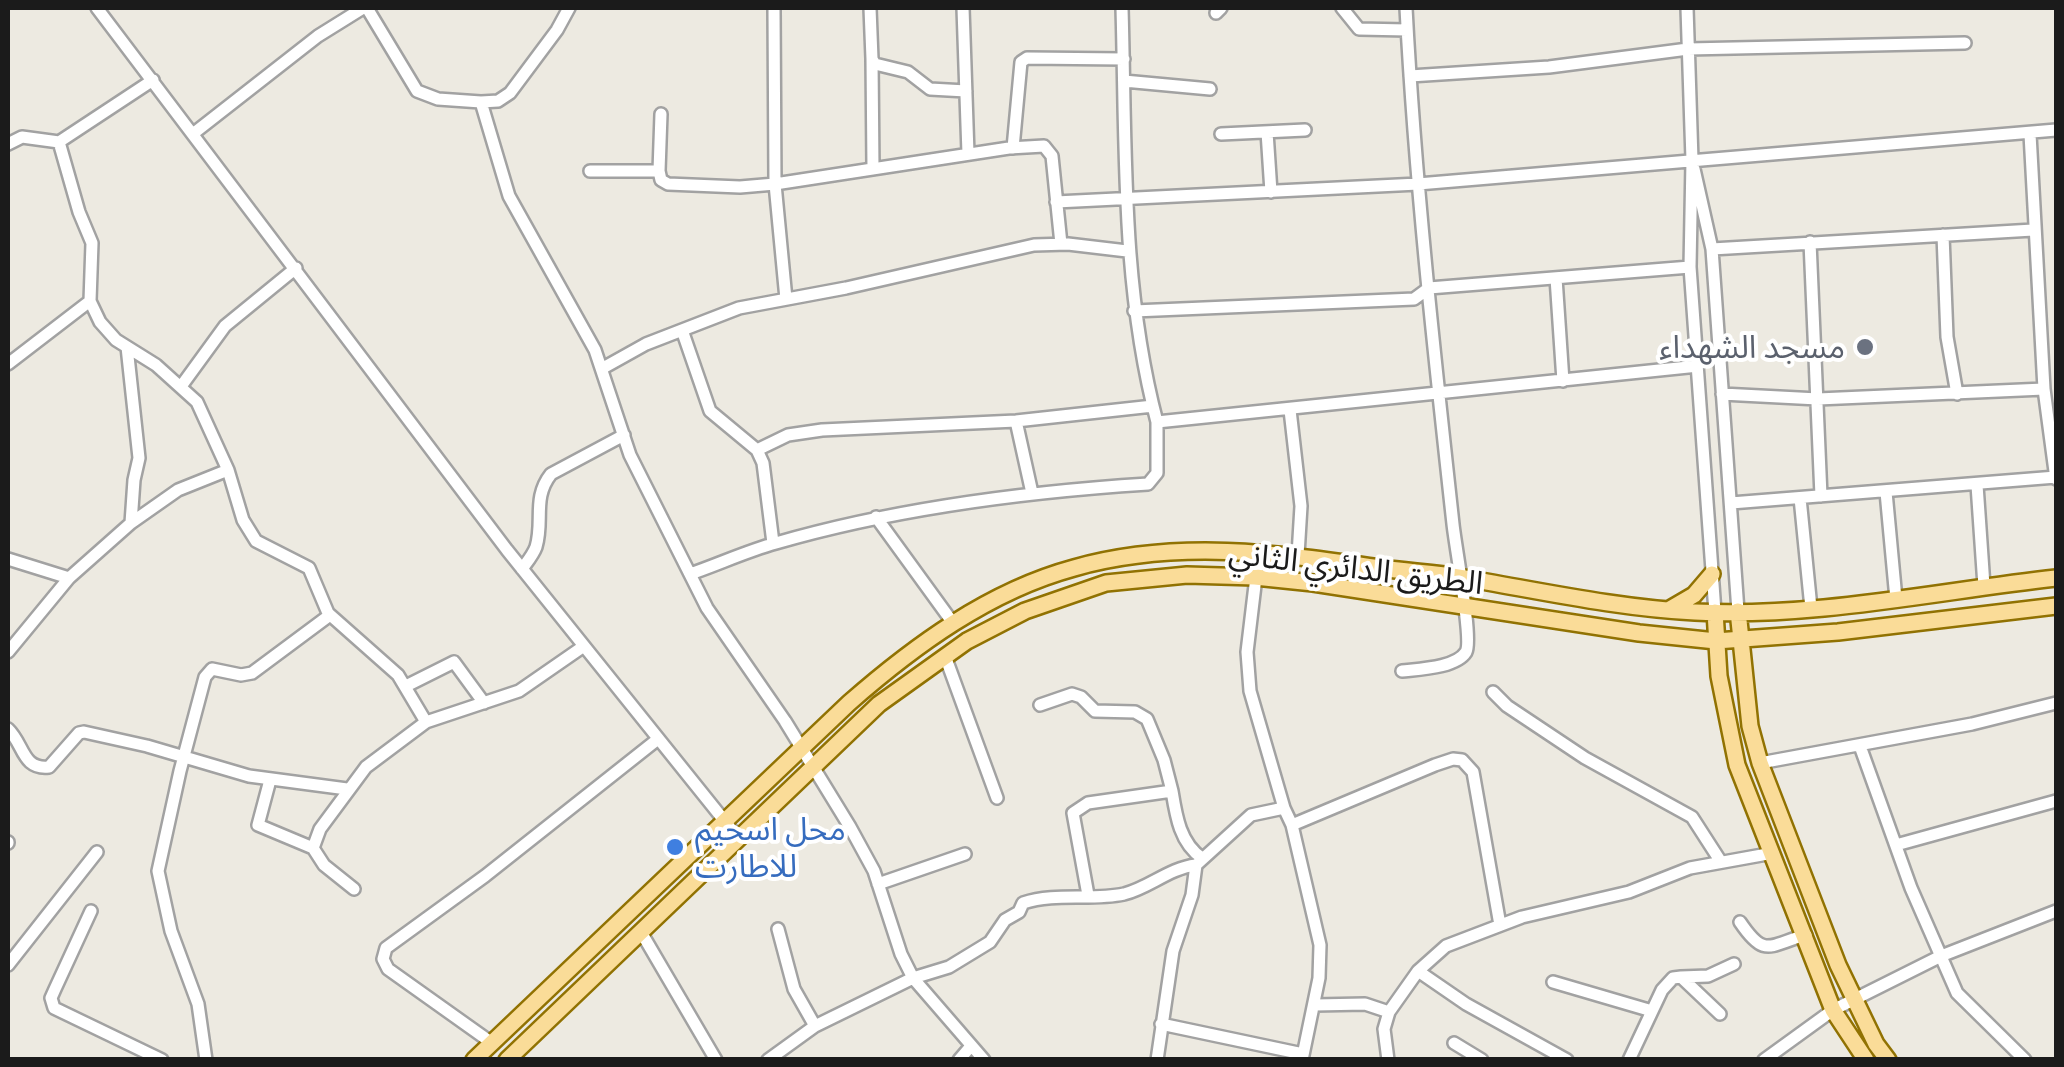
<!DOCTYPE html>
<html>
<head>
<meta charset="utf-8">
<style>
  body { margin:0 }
  #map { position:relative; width:2064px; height:1067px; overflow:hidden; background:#edeae1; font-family:"Exo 2",sans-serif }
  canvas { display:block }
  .frame { position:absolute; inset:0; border:10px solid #1b1b1b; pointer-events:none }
</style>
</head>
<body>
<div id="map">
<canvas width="2064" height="1067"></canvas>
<div class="frame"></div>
</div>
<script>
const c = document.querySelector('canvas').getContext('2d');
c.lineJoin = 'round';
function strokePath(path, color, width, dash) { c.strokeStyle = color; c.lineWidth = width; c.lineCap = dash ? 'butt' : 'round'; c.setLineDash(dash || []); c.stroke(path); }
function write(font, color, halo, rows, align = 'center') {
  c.font = font + ' "Exo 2","Noto Sans Arabic",sans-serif'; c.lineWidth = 8; c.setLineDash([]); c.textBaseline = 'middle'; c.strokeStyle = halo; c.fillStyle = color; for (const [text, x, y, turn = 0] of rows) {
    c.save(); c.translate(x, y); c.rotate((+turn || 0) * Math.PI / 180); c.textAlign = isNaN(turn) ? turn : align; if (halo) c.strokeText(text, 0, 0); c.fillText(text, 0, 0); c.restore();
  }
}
const minor = new Path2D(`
  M 97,8 L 507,550 L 739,839
  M 367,8 L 417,91 L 438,99 L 481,102 L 498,101 L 510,93 L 557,30 L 569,8
  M 774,8 L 775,184 L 786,299
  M 870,8 L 872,59 L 875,64 L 908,72 L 930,89 L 966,91
  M 963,8 L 968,154
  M 1122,8 C 1126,147 1121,286 1157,422 L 1698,366
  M 1342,8 L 1359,29 L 1407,30
  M 1687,8 L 1692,160 L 1690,267 L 1715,612
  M 1216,13 L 1221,8
  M 872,59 L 873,169
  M 1410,76 L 1549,67 L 1688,49 L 1965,43
  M 1124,81 L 1210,89
  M 481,102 L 509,196 L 595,350 L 630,455 L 707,608 L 785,721 L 850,827 L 874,871 L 901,954 L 913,978 L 984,1060
  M 661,114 L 659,171 L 661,180 L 668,184 L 740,187 L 775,184 L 1009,148 L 1044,146 L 1052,156 L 1061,244
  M 1267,132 L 1271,192
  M 194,133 L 318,36 L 363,8
  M 1221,134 L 1305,130
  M 2030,134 L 2044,389 L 2056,479
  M 59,142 L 79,212 L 92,243 L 90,301 L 100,322 L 116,340 L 156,365 L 197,402 L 228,470 L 243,520 L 256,541 L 309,568 L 328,613 L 398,675 L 426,722
  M 8,144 L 22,137 L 59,142 L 153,80
  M 1013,148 L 1021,62 L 1027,58 L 1124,59
  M 1694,169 L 1712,249 L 1738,611
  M 590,171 L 659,171
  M 1056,202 L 1418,184 L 2056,130
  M 1943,235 L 1947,337 L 1957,394
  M 1810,242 L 1821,496
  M 1712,249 L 2033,230
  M 1556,278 L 1563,381
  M 1134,311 L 1414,299 L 1429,288 L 1690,267
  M 682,330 L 710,411 L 757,450 L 763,463 L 773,543
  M 127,347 L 139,458 L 134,480 L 131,523 L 178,490 L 228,470
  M 8,364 L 90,301
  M 603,368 L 646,344 L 739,308 L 846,288 L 1034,245 L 1068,244 L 1127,251
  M 182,385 L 225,326 L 296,268
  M 1722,394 L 1818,399 L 2044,389
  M 1290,410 L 1301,506 L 1298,555
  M 1016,421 L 1032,493
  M 757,450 L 788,435 L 822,430 L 1016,421 L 1153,406
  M 1977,485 L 1984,586
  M 1886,492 L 1896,599
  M 1800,498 L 1811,608
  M 1731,503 L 2056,477
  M 876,517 L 953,623
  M 8,559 L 69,578
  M 522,569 C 527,562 533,555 536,547 C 544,521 532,498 551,474 L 624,435
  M 690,574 C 719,564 747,551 776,543 C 897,508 1022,492 1148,484 L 1157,473 L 1157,422
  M 8,652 L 69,578 L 131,523
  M 945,656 L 997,798
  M 1402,671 C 1419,669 1456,668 1466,652 C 1473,640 1455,545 1453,524 C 1434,352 1415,180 1406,8
  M 406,686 L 454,662 L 484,703
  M 1493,692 L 1507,706 L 1585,758 L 1692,817 L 1721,862
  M 1040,705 L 1072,694 L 1081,697 L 1095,711 L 1135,712 L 1147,719 L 1164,760 L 1172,791
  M 8,729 C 24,744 22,770 49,767 L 79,733 L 84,732 L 147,746 L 249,776 L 347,789
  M 1860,746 L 1911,888 L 1957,993 L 2025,1060
  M 1760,763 L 1972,724 L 2056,703
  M 270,780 L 258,825 L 313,848
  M 1284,808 L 1292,825 L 1320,945 L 1319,978 L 1302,1060
  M 1292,825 L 1435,765 L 1453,759 L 1462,760 L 1473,772 L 1500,925
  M 8,842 L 8,843
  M 1896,845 L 2056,801
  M 878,884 L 965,854
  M 354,889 L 324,865 L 313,848 L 320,829 L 366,767 L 426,722 L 519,691 L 584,646
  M 1088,895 L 1073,813 L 1088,803 L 1172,791 C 1176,816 1180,843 1202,858
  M 91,911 L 55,989 L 51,998 L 54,1008 L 162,1060
  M 1740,922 C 1765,959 1769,945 1806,935
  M 778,929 L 794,989 L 815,1026
  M 641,932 L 716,1060
  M 8,965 L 97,852
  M 1418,971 L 1466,1004 L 1567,1060
  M 1553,982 L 1652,1011
  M 1315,1005 L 1365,1004 L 1389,1012
  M 1720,1014 L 1681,977 L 1708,976 L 1734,964
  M 1161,1024 L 1303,1054
  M 492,1043 L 388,969 L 383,959 L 386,948 L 485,876 L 658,739
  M 1454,1043 L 1482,1060
  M 206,1060 L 198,1004 L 171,931 L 158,871 L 180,771 L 205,677 L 212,669 L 241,675 L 252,673 L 330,615
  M 768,1060 L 815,1026 L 913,978 L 949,967 L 990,942 L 1005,920 L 1019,912 L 1023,903 C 1056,892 1091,901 1124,894 C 1149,888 1169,868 1196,865
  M 959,1060 L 971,1046
  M 1157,1060 L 1173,951 L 1192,895 L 1196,865 L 1251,815 L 1284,808 L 1250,691 L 1247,652 L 1259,552
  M 1388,1060 L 1384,1029 L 1389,1012 L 1418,971 L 1446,946 L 1522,917 L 1629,892 L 1690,868 L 1773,853
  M 1629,1060 L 1662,990 L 1673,978 L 1681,977
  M 1764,1060 L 1833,1010 L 1941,956 L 2056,911`);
const major = new Path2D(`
  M 1670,609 L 1694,595 L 1712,574
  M 1738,611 L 1750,726 L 1760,763 L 1838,965 L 1876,1044 L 1888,1060
  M 1715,612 L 1719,676 L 1737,765 L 1833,1010 L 1866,1060
  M 474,1060 L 849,703 C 914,646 989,591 1074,568 C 1176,539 1278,553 1381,568 C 1409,572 1436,573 1464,578 C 1541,591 1617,608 1695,612 C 1816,618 1938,591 2056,578
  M 507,1060 L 879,704 L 967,641 L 1025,611 L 1106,583 L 1187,575 L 1255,577 L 1313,583 L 1639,633 L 1716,641 L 1838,632 L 2056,606`);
strokePath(minor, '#a2a2a2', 16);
strokePath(major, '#917202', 20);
strokePath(minor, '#fff', 11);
strokePath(major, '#fadc98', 15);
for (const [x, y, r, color] of [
  [1865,347,10,"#6b7280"],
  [675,847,10,"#3f7fe0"]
]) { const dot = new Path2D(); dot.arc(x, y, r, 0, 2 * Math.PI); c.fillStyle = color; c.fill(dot); strokePath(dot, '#fff', 4); }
write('32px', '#5b616d', '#fff', [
  ["مسجد الشهداء",1845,347]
], 'right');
write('32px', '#1b1b1b', '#fff', [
  ["الطريق الدائري الثاني",1356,568,7]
]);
write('32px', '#366cbe', '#fff', [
  ["محل اسحيم",695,829],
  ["للاطارت",695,866]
], 'left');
</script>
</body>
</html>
